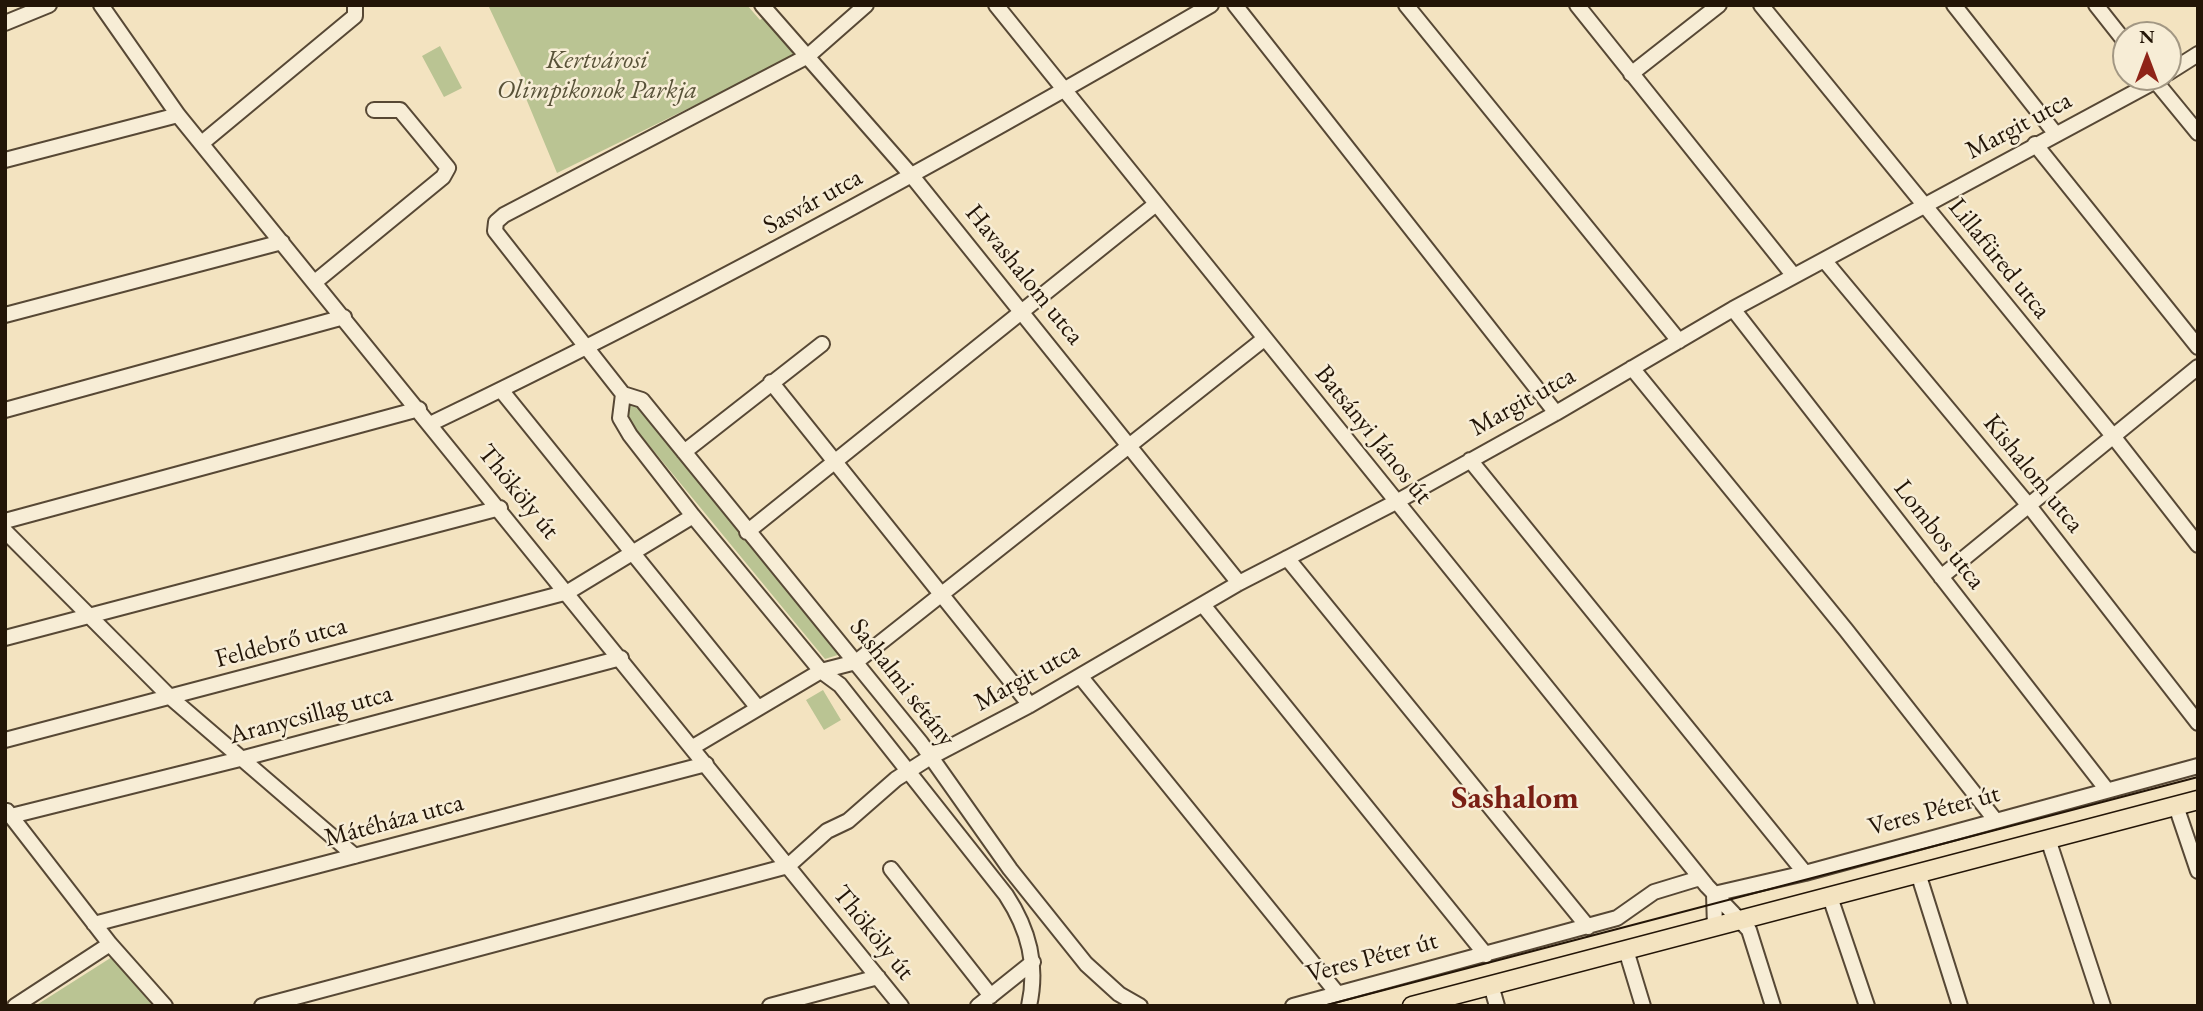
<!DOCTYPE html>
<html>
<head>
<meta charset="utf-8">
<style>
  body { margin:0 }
  #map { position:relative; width:2203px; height:1011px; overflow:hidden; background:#f3e3c0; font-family:"EB Garamond",serif }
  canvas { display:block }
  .frame { position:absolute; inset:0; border:7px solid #231507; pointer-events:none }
  .north { position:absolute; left:2112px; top:21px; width:70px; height:70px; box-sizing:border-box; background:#f7edd6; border:2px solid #a29783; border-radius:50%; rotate:0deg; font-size:19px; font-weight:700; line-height:28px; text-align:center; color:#231507 }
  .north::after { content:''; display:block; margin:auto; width:24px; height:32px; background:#8f2418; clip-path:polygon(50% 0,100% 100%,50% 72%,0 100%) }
</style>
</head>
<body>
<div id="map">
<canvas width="2203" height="1011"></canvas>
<div class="frame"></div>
<div class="north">N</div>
</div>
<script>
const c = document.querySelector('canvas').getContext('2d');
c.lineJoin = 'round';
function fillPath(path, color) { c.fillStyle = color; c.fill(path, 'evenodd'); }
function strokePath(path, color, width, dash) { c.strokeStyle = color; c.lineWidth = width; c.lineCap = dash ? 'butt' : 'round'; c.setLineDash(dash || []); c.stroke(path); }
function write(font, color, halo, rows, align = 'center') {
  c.font = font + ' "EB Garamond",serif'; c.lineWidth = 5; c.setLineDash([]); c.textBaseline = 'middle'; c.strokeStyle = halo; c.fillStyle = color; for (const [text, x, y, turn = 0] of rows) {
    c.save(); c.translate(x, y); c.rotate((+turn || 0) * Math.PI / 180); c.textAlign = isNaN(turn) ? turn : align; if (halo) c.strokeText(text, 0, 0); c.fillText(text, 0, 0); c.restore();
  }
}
fillPath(new Path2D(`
  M 488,5 L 747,5 L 760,20 L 766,16 L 801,53 L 557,173 L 525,96 L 526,86 Z
  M 440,46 L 462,88 L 444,97 L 422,56 Z
  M 632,401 L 640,403 L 844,653 L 825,659 L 625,416 L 625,407 Z
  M 823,690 L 841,720 L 824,730 L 806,700 Z
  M 112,957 L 153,1006 L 35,1006 Z`), '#bac493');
const minor = new Path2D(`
  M 101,5 L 178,115 L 901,1006
  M 762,5 L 912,176 L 1239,583
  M 866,5 L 808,56 L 504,215 L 496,222 L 495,231 L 623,394 L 642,400 L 921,743 L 1010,869 L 1086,964 L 1119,994 L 1140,1006
  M 996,5 L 1707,886 L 1749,930 L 1773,1006
  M 1235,5 L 1556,413
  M 1406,5 L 1679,341
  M 1577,5 L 1794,276
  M 1761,5 L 2113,436 L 2198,545
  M 1954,5 L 2055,133
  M 2096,5 L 2126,43
  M 5,23 L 49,5
  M 2168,73 L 2198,54
  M 1631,74 L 1719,5
  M 2152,77 L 2198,133
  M 202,143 L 355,16 L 355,5
  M 2035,144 L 2198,347
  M 5,160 L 178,115
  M 1824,260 L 2030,507 L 2198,723
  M 315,282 L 443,177 L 448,168 L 400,110 L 374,110
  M 1733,309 L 2107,790
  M 5,315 L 282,242
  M 1632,368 L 1846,630 L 1996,821
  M 771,382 L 1030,705
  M 501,390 L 758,708
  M 623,394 L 620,418 L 630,435 L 693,516 L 821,671 L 840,685 L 1006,895 C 1029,930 1038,965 1029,1006
  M 5,410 L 344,317
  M 430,424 C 697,296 956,154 1211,5
  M 684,452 L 822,344
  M 1470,460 L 1805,873
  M 5,521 L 419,409
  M 5,531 L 170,697 L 355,856
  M 747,532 L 1156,204
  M 1287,558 L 1588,927
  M 1941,577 L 2198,367
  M 1203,605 L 1486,955
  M 5,638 L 500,508
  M 1080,676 L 1337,993
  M 5,740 L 568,592 L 693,516
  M 693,747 L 821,671 L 856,662 L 1264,339
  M 2176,806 L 2198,871
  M 7,811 L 110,944 L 165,1006
  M 11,816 L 244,758 L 621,658
  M 2048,839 L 2103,1006
  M 891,869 L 991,996
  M 1918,873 L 1960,1006
  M 1714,894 L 1805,873 L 2198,766
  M 1714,894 L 1715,927
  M 1830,897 L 1867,1006
  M 94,924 L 706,764
  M 1626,950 L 1643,1006
  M 1491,985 L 1497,1006
  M 15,1006 L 110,944
  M 262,1006 L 788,866 L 827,831 L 848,821 L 896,779 L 929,758 L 1030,705 L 1239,583 L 1396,502 L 1556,413 L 1733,309 L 2163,77
  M 770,1006 L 878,977
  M 978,1006 L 1033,962
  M 1293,1006 L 1617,918 L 1654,892 L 1700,878`);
const major = new Path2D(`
  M 1412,1006 L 2198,800`);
strokePath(minor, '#574835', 18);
strokePath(major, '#231507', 21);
strokePath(minor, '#f7edd6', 14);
strokePath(major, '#f3e3c0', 18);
strokePath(new Path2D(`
  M 1323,1006 L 2198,777`), '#231507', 2);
write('italic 26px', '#585238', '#f7edd6', [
  ["Kertvárosi",597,61],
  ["Olimpikonok Parkja",597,91]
]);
write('26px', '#231507', '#f7edd6', [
  ["Margit utca",2019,126,-28],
  ["Sasvár utca",813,202,-29],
  ["Lillafüred utca",1999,259,51],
  ["Havashalom utca",1024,275,51],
  ["Margit utca",1523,402,-29],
  ["Batsányi János út",1373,435,51],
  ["Kishalom utca",2033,474,51],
  ["Thököly út",518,492,51],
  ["Lombos utca",1939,535,52],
  ["Feldebrő utca",281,643,-15],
  ["Margit utca",1027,677,-29],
  ["Sashalmi sétány",902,683,52],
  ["Aranycsillag utca",311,715,-15],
  ["Veres Péter út",1934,811,-15],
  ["Mátéháza utca",394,821,-15],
  ["Thököly út",873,933,51],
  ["Veres Péter út",1372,958,-15]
]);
write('bold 33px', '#7a1f14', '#f7edd6', [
  ["Sashalom",1515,799]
]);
</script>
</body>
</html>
